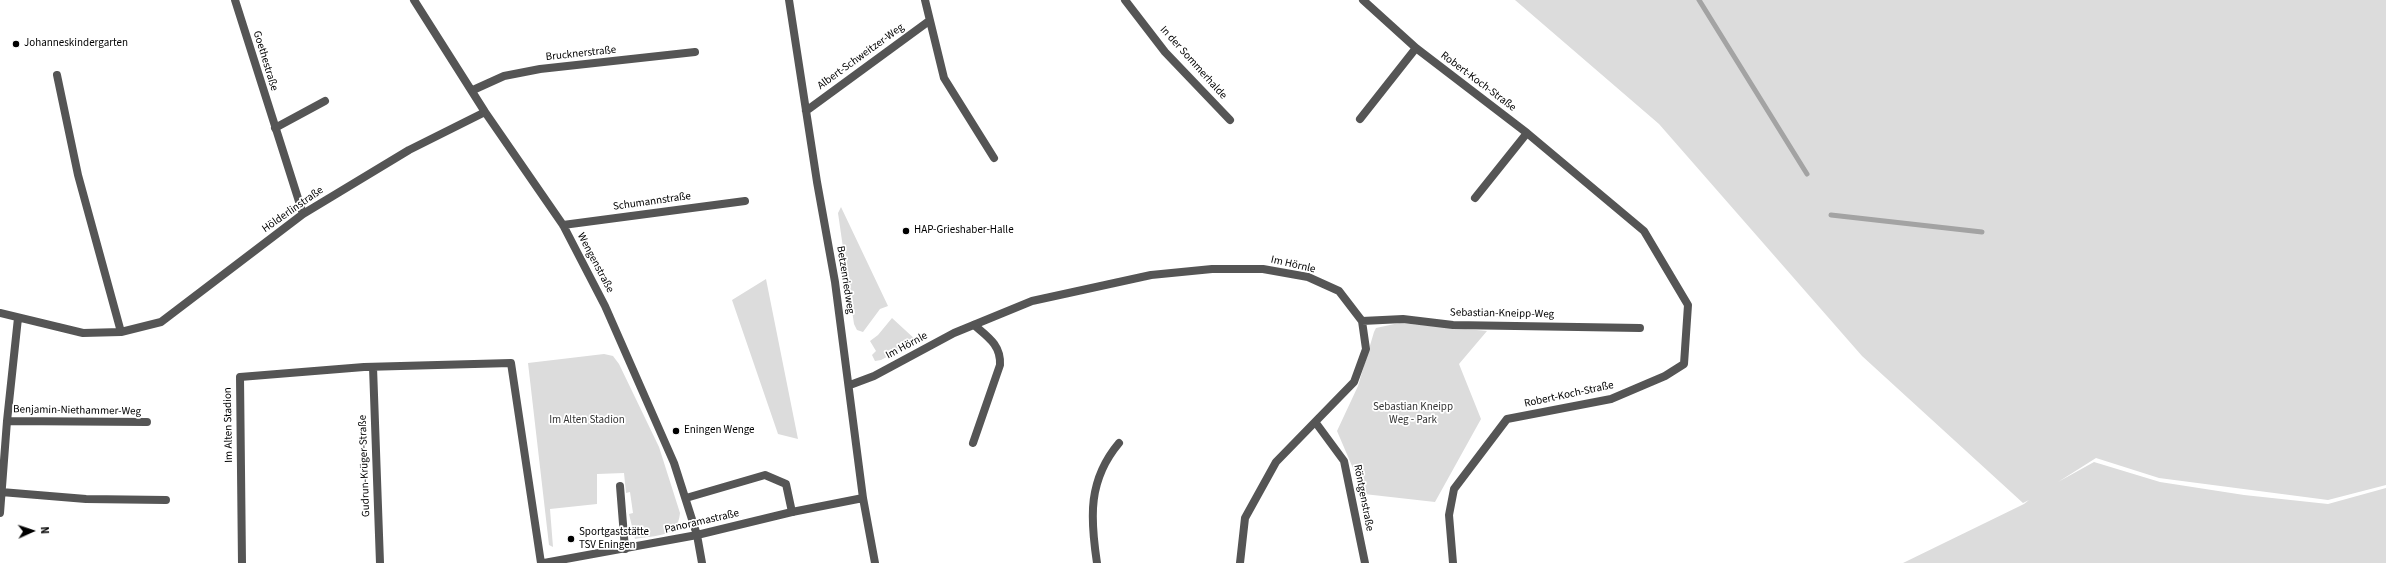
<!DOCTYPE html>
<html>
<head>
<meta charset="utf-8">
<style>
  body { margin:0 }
  #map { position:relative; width:2386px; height:563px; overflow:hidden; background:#fff; font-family:"Source Sans 3",sans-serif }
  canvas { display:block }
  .north { position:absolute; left:12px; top:511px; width:40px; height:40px; -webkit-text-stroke:3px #fff; paint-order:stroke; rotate:87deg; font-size:11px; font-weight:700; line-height:16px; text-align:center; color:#000 }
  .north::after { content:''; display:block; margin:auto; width:14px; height:18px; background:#000; clip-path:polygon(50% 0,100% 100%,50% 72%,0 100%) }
</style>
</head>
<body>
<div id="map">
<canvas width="2386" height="563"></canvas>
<div class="north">N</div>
</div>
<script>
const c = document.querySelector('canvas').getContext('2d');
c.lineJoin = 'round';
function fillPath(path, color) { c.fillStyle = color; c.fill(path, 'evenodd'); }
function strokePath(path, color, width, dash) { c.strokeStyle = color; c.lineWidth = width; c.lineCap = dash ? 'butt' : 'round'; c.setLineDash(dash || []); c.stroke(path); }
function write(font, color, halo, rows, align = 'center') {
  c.font = font + ' "Source Sans 3",sans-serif'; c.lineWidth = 3.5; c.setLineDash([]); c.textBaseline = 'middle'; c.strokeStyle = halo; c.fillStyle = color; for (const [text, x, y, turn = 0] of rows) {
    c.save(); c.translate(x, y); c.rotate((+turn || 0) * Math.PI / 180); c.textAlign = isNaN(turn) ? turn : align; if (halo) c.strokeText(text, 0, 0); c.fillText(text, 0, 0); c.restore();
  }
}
fillPath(new Path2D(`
  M 1515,0 L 2386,0 L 2386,485 L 2328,500 L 2159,478 L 2096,458 L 2058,482 L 2094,462 L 2160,482 L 2244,495 L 2328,504 L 2386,488 L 2386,563 L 1903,563 L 2024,504 L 2029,500 L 2023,503 L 1862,356 L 1659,124 Z
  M 841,207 L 888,306 L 880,309 L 863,332 L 857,330 L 854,324 L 838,213 Z
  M 766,279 L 798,439 L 778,434 L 732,300 Z
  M 892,318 L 917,341 L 881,360 L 875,361 L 872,355 L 876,351 L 870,341 L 878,335 Z
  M 1399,323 L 1487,331 L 1459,364 L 1481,419 L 1435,502 L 1364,494 L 1337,431 L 1358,386 L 1374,332 L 1376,328 Z
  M 604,354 L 613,356 L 619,364 L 659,447 L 680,513 C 678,538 656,535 635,539 L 629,514 L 633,513 L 630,492 L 626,493 L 624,473 L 597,474 L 597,504 L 550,509 L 553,547 L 549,545 L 528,363 Z`), '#dcdcdc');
strokePath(new Path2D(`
  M 1699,0 L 1807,174
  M 1831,215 L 1982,232`), '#a3a3a3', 5);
strokePath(new Path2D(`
  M 275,128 L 325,101
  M 973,443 L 1000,365 C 1001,345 988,337 974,325
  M 620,486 L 625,549
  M 686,498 L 765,475 L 786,484 L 792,512`), '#555', 8);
strokePath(new Path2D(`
  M 235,0 L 303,214
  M 414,0 L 485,112 L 563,225 L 605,306 L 674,463 L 697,535 L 702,563
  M 789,0 L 817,182 L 835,282 L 863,498 L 875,563
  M 925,0 L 944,78 L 994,158
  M 1125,0 L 1165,52 L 1230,120
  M 1363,0 L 1416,48 L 1527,133 L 1644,231 L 1688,305 L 1684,364 L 1665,376 L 1611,399 L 1507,419 L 1454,489 L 1449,515 L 1453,563
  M 57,75 L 78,175 L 121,332
  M 473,90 L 504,76 L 540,69 L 695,52
  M 806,111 L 929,21
  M 1360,119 L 1416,48
  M 1475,198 L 1527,133
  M 563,225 L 745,201
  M 0,313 L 83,333 L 121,332 L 161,322 L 303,214 L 409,150 L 485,112
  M 1362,321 L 1403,319 L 1453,325 L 1640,328
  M 373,367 L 380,563
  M 850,385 L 874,376 L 954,333 L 1032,301 L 1151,275 L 1212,269 L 1263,269 L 1308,277 L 1339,291 L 1362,321 L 1366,349 L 1354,382 L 1276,462 L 1245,518 L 1240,563
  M 7,421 L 147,422
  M 1316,423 L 1344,461 L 1365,563
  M 1,492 L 86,499 L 166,500
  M 0,513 L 7,421 L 18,318
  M 242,563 L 240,377 L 364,367 L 511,363 L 541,563
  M 544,563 L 697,535 L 792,512 L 863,498
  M 1097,563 C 1090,517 1088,480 1119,443`), '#555', 8);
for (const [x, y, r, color] of [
  [16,44,4,"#000"],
  [906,231,4,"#000"],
  [676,431,4,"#000"],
  [571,539,4,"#000"]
]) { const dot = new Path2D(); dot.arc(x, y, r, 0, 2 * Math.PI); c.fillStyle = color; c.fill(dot); strokePath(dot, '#fff', 1.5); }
write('11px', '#000', '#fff', [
  ["Johanneskindergarten",24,44],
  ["HAP-Grieshaber-Halle",914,231],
  ["Eningen Wenge",684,431],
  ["Sportgaststätte",579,533],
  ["TSV Eningen",579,546]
], 'left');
write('11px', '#000', '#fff', [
  ["Brucknerstraße",581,54,-6],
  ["Albert-Schweitzer-Weg",861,57,-36],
  ["Goethestraße",265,61,73],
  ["In der Sommerhalde",1193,63,48],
  ["Robert-Koch-Straße",1478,82,37],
  ["Schumannstraße",652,202,-8],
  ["Hölderlinstraße",293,210,-35],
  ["Wengenstraße",595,263,62],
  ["Im Hörnle",1293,265,13],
  ["Betzenriedweg",845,280,81],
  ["Sebastian-Kneipp-Weg",1502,314,1],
  ["Im Hörnle",907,346,-28],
  ["Robert-Koch-Straße",1569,395,-12],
  ["Benjamin-Niethammer-Weg",77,411,1],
  ["Im Alten Stadion",229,425,-91],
  ["Gudrun-Krüger-Straße",365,466,-92],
  ["Röntgenstraße",1363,498,79],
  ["Panoramastraße",702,522,-13]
]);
write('11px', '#333', '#fff', [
  ["Sebastian Kneipp",1413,408],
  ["Weg - Park",1413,421],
  ["Im Alten Stadion",587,421]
]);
</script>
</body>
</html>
